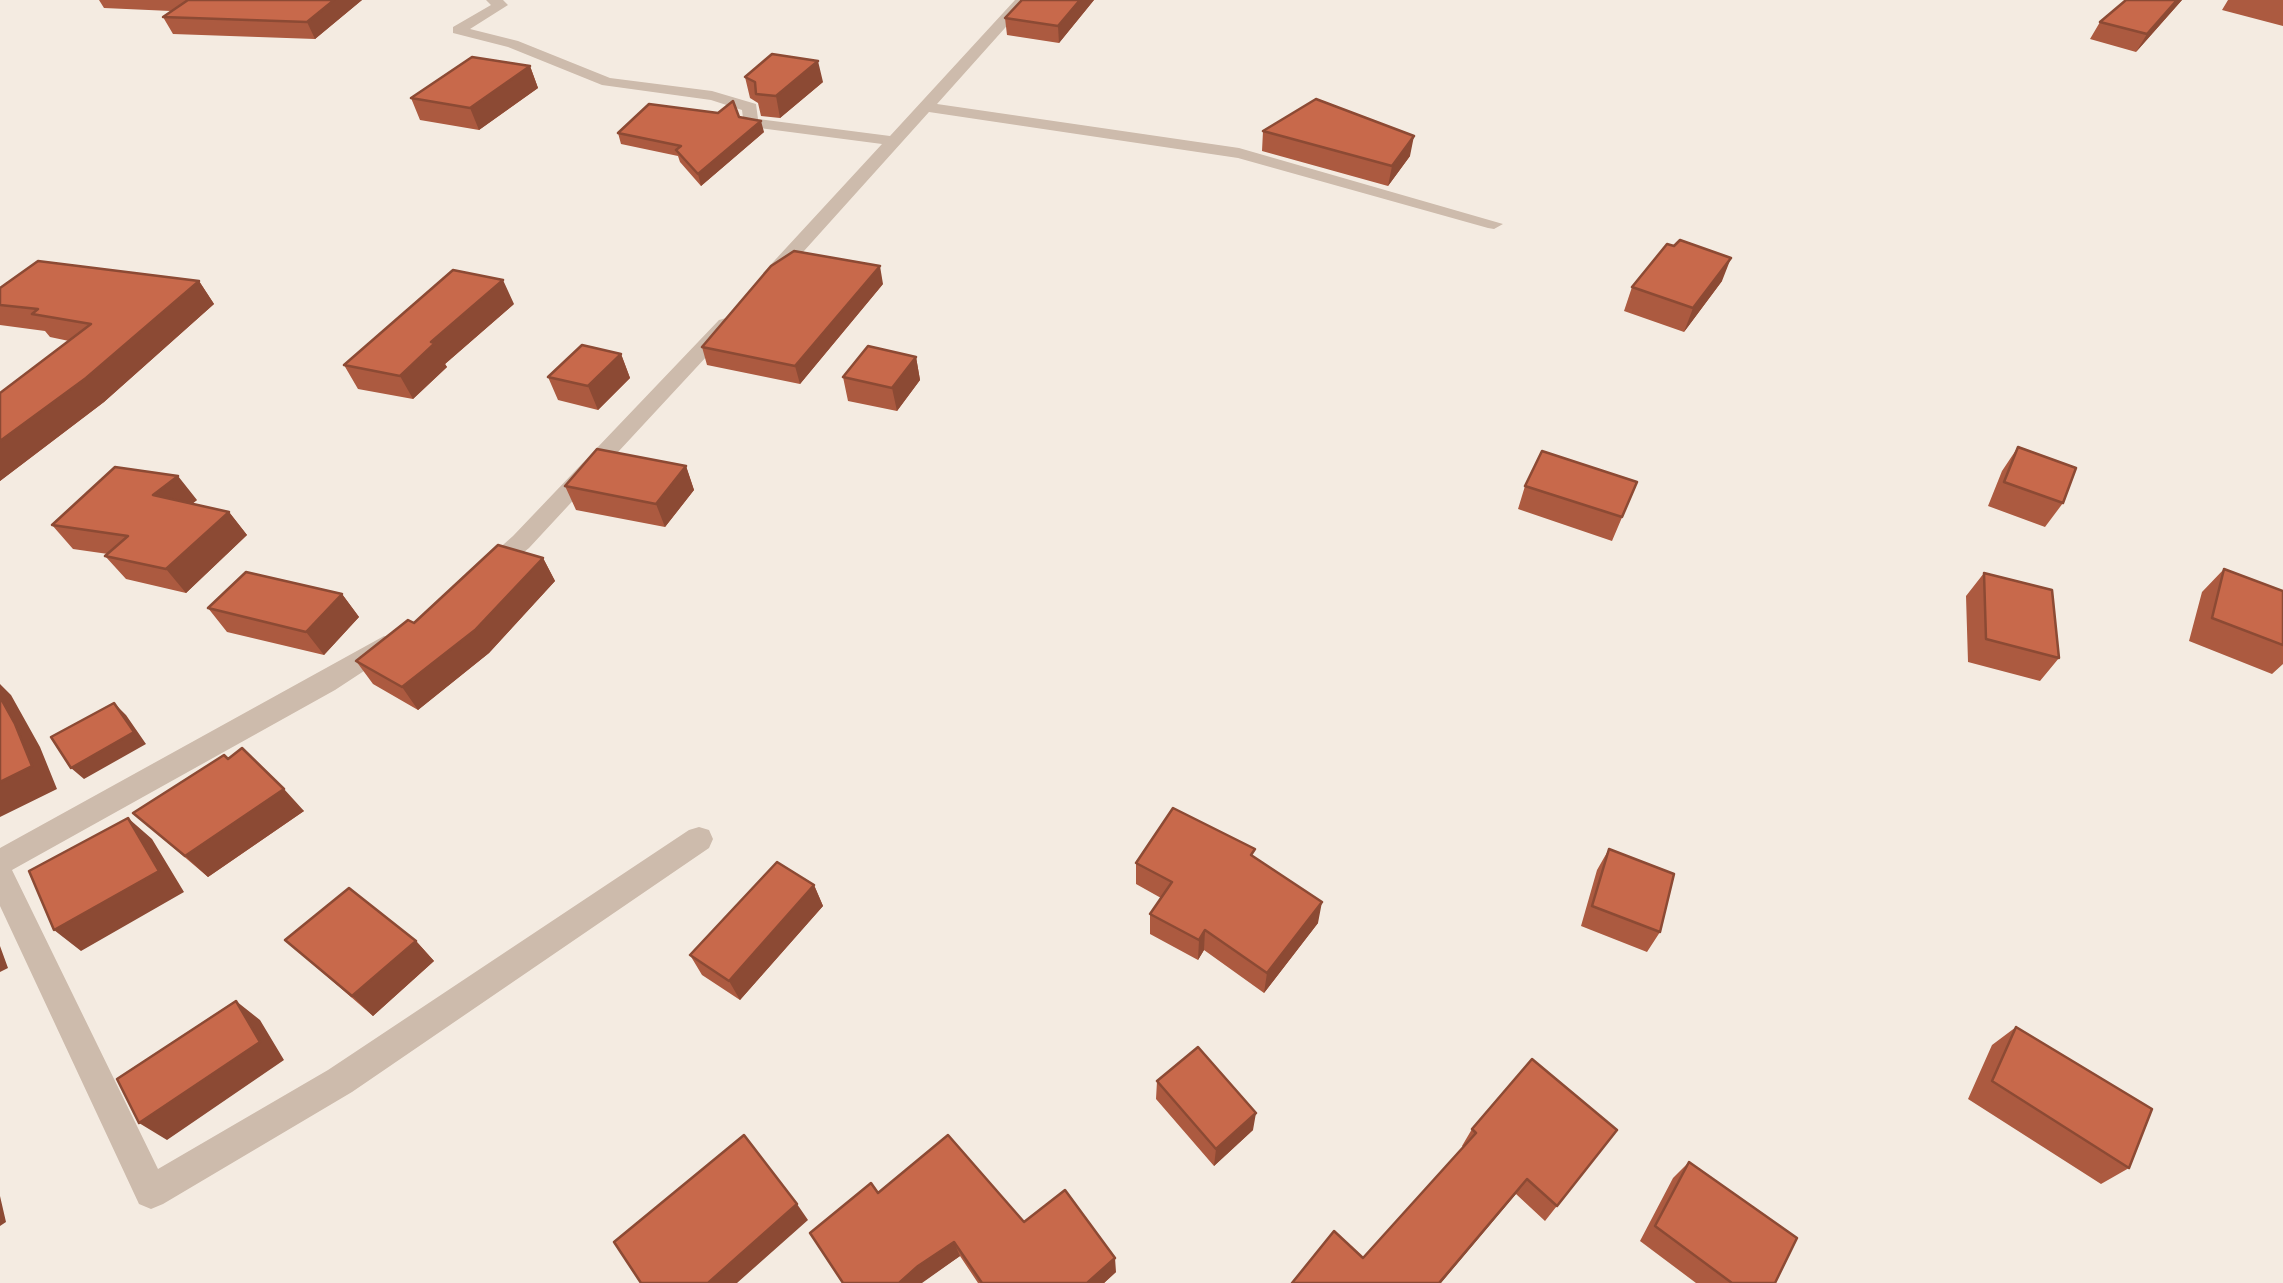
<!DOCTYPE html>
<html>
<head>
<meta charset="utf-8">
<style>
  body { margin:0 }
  canvas { display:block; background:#f4ebe1 }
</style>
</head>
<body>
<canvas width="2283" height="1283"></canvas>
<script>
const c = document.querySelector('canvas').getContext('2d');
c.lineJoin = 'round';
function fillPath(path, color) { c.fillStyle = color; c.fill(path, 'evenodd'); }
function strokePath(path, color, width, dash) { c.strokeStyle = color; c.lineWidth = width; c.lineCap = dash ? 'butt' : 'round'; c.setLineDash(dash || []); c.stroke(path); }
fillPath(new Path2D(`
  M 486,0 L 503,0 L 508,5 L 470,29 L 518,41 L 610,78 L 712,91 L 756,104 L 758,119 L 890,136 L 1015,0 L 1030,0 L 937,104 L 1239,148 L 1503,224 L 1494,229 L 1488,228 L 1238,158 L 929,112 L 777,281 L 763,281 L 763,273 L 882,144 L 744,126 L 742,110 L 711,100 L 602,85 L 508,47 L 453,33 L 453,27 L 491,5 Z
  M 726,318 L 733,320 L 733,328 L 529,548 L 497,574 L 481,574 L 477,568 L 513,536 L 719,320 Z
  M 384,636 L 393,638 L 397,645 L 393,652 L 335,690 L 12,870 L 158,1169 L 328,1070 L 689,830 L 699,827 L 709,830 L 713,839 L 709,848 L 352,1092 L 163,1204 L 151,1209 L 139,1204 L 0,906 L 0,848 Z`), '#cdbbac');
fillPath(new Path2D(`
  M 99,0 L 362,0 L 315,39 L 173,34 L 163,17 L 171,11 L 104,8 Z
  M 1022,0 L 1094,0 L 1059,43 L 1007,35 L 1005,18 Z
  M 2126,0 L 2182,0 L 2136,52 L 2090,39 L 2100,22 Z
  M 2228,0 L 2283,0 L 2283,26 L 2222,10 Z
  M 530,66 L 538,88 L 479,130 L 420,120 L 411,98 Z
  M 745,77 L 823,82 L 780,118 L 761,116 L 758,103 L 750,98 Z
  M 739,117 L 764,132 L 701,186 L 680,162 L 678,156 L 621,144 L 618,133 Z
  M 1263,131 L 1410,156 L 1388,186 L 1262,151 Z
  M 199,281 L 214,304 L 104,402 L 0,481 L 0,393 L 69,341 L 50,337 L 45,331 L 0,325 L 0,288 Z
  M 1722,281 L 1684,332 L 1624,311 L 1632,287 Z
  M 883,284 L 800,384 L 707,365 L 702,347 Z
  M 514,304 L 445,364 L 447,367 L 413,399 L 358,389 L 344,365 Z
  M 621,354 L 630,378 L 598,410 L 558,400 L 548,377 Z
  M 916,357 L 920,380 L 897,411 L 848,401 L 843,377 Z
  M 2018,447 L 2063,503 L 2045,527 L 1988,506 L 2002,471 Z
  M 686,466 L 694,490 L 665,527 L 576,510 L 565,486 Z
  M 1637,482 L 1612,541 L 1518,509 L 1525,486 Z
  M 197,500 L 192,504 L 229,512 L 247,535 L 186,593 L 126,579 L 105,556 L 108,554 L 73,549 L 52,525 Z
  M 543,558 L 555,581 L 489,653 L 418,710 L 373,684 L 356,661 L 414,623 Z
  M 2224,569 L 2283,591 L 2283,664 L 2272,674 L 2189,641 L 2202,592 Z
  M 1984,573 L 2059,658 L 2040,681 L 1968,662 L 1966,596 Z
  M 342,594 L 359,617 L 324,655 L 227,632 L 208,608 Z
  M 228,759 L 304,811 L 208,877 L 133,813 Z
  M 1609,849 L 1660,932 L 1647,952 L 1581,926 L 1597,870 Z
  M 1254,856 L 1318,923 L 1264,993 L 1204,950 L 1198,960 L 1150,934 L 1150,914 L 1161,898 L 1136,884 L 1136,863 Z
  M 814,885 L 823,906 L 740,1000 L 702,975 L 690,955 Z
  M 285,940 L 416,941 L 434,961 L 373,1016 Z
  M 2016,1027 L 2129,1168 L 2101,1184 L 1968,1099 L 1992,1045 Z
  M 1157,1081 L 1253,1130 L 1214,1166 L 1156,1099 Z
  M 1472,1129 L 1617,1130 L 1545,1221 L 1516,1194 L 1363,1258 L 1463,1147 L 1462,1146 Z
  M 1689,1162 L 1775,1283 L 1696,1283 L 1640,1241 L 1673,1178 Z
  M 878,1193 L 1024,1222 L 1116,1272 L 1104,1283 L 978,1283 L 960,1256 L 925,1280 Z`), '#ac5a40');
fillPath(new Path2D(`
  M 334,0 L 362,0 L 315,39 L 307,22 Z
  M 1080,0 L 1094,0 L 1059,43 L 1058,26 Z
  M 2177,0 L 2182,0 L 2136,52 L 2147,34 Z
  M 818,61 L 823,82 L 780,118 L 776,96 Z
  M 530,66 L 538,88 L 479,130 L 470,108 Z
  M 761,121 L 764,132 L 701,186 L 698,174 Z
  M 1414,136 L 1410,156 L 1388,186 L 1392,166 Z
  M 1731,258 L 1722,281 L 1684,332 L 1693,308 Z
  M 880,266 L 883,284 L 800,384 L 795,366 Z
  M 503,280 L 514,304 L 445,364 L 447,367 L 413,399 L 400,376 L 431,342 Z
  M 199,281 L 214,304 L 104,402 L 0,481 L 0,441 Z
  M 621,354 L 630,378 L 598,410 L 588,386 Z
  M 916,357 L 920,380 L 897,411 L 892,388 Z
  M 686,466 L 694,490 L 665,527 L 656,504 Z
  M 178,476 L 197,500 L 172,519 L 153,495 Z
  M 229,512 L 247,535 L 186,593 L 166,569 Z
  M 543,558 L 555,581 L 489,653 L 418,710 L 402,687 Z
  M 342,594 L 359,617 L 324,655 L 306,632 Z
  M 0,684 L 11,695 L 40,747 L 57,789 L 0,817 Z
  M 114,703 L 126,715 L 146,744 L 84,779 L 71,768 Z
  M 284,789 L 304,811 L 208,877 L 185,856 Z
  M 128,818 L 152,839 L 184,892 L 81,951 L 54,930 Z
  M 814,885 L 823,906 L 740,1000 L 729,981 Z
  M 1322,902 L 1318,923 L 1264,993 L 1267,973 Z
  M 1205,930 L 1204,950 L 1198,960 L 1199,940 Z
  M 416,941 L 434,961 L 373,1016 L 352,996 Z
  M 0,946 L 8,968 L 0,972 Z
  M 236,1001 L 260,1020 L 284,1060 L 167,1140 L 139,1123 Z
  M 1256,1113 L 1253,1130 L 1214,1166 L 1216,1149 Z
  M 1527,1179 L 1516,1194 L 1441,1283 L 1439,1283 Z
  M 0,1196 L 6,1222 L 0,1226 Z
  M 797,1204 L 808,1220 L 737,1283 L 708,1283 Z
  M 954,1242 L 960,1256 L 922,1283 L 899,1283 L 918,1266 Z
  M 1115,1258 L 1116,1272 L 1104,1283 L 1087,1283 Z`), '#8c4a34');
const building = new Path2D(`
  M 188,0 L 334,0 L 307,22 L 163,17 Z
  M 1022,0 L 1080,0 L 1058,26 L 1005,18 Z
  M 2126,0 L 2177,0 L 2147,34 L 2100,22 Z
  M 772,54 L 818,61 L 776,96 L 756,94 L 755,82 L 745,77 Z
  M 472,57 L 530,66 L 470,108 L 411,98 Z
  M 1316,99 L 1414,136 L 1392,166 L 1263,131 Z
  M 733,101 L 739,117 L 761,121 L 698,174 L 676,150 L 681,146 L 618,133 L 649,104 L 718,113 Z
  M 1680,240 L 1731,258 L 1693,308 L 1632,287 L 1667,244 L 1674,246 Z
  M 794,251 L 880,266 L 795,366 L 702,347 L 771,266 Z
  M 38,261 L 199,281 L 86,378 L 0,441 L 0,393 L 91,324 L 32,314 L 38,309 L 0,305 L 0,288 Z
  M 453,270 L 503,280 L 431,342 L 435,343 L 400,376 L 344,365 Z
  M 582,345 L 621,354 L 588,386 L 548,377 Z
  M 868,346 L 916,357 L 892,388 L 843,377 Z
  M 2018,447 L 2076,468 L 2063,503 L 2004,482 Z
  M 597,449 L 686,466 L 656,504 L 565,486 Z
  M 1542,451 L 1637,482 L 1622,517 L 1525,486 Z
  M 115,467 L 178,476 L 153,495 L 229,512 L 166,569 L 105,556 L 128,536 L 52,525 Z
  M 498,545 L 543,558 L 475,630 L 402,687 L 356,661 L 408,620 L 414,623 Z
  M 2224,569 L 2283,591 L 2283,645 L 2212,618 Z
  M 246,572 L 342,594 L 306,632 L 208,608 Z
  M 1984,573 L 2052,590 L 2059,658 L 1986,639 Z
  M 0,697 L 15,724 L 32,766 L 0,782 Z
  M 114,703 L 134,732 L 71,768 L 51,737 Z
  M 242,748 L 284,789 L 185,856 L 133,813 L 224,755 L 228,759 Z
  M 1173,808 L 1255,849 L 1251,855 L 1322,902 L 1267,973 L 1205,930 L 1199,940 L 1150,914 L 1172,882 L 1136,863 Z
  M 128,818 L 159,871 L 54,930 L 29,871 Z
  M 1609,849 L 1674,874 L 1660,932 L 1592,906 Z
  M 777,862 L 814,885 L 729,981 L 690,955 Z
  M 349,888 L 416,941 L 352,996 L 285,940 Z
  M 236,1001 L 260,1042 L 139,1123 L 117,1079 Z
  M 2016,1027 L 2152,1109 L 2129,1168 L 1992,1081 Z
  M 1198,1047 L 1256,1113 L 1216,1149 L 1157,1081 Z
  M 1532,1059 L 1617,1130 L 1557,1206 L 1527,1179 L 1439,1283 L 1292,1283 L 1334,1231 L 1363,1258 L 1476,1133 L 1472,1129 Z
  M 744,1135 L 797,1204 L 708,1283 L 641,1283 L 614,1242 Z
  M 948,1135 L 1024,1222 L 1065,1190 L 1115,1258 L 1087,1283 L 982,1283 L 954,1242 L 918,1266 L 899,1283 L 843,1283 L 810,1233 L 871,1183 L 878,1193 Z
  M 1689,1162 L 1797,1238 L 1775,1283 L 1732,1283 L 1655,1226 Z`);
fillPath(building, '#c8694b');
strokePath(building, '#8c4a34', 2.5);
</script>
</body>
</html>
